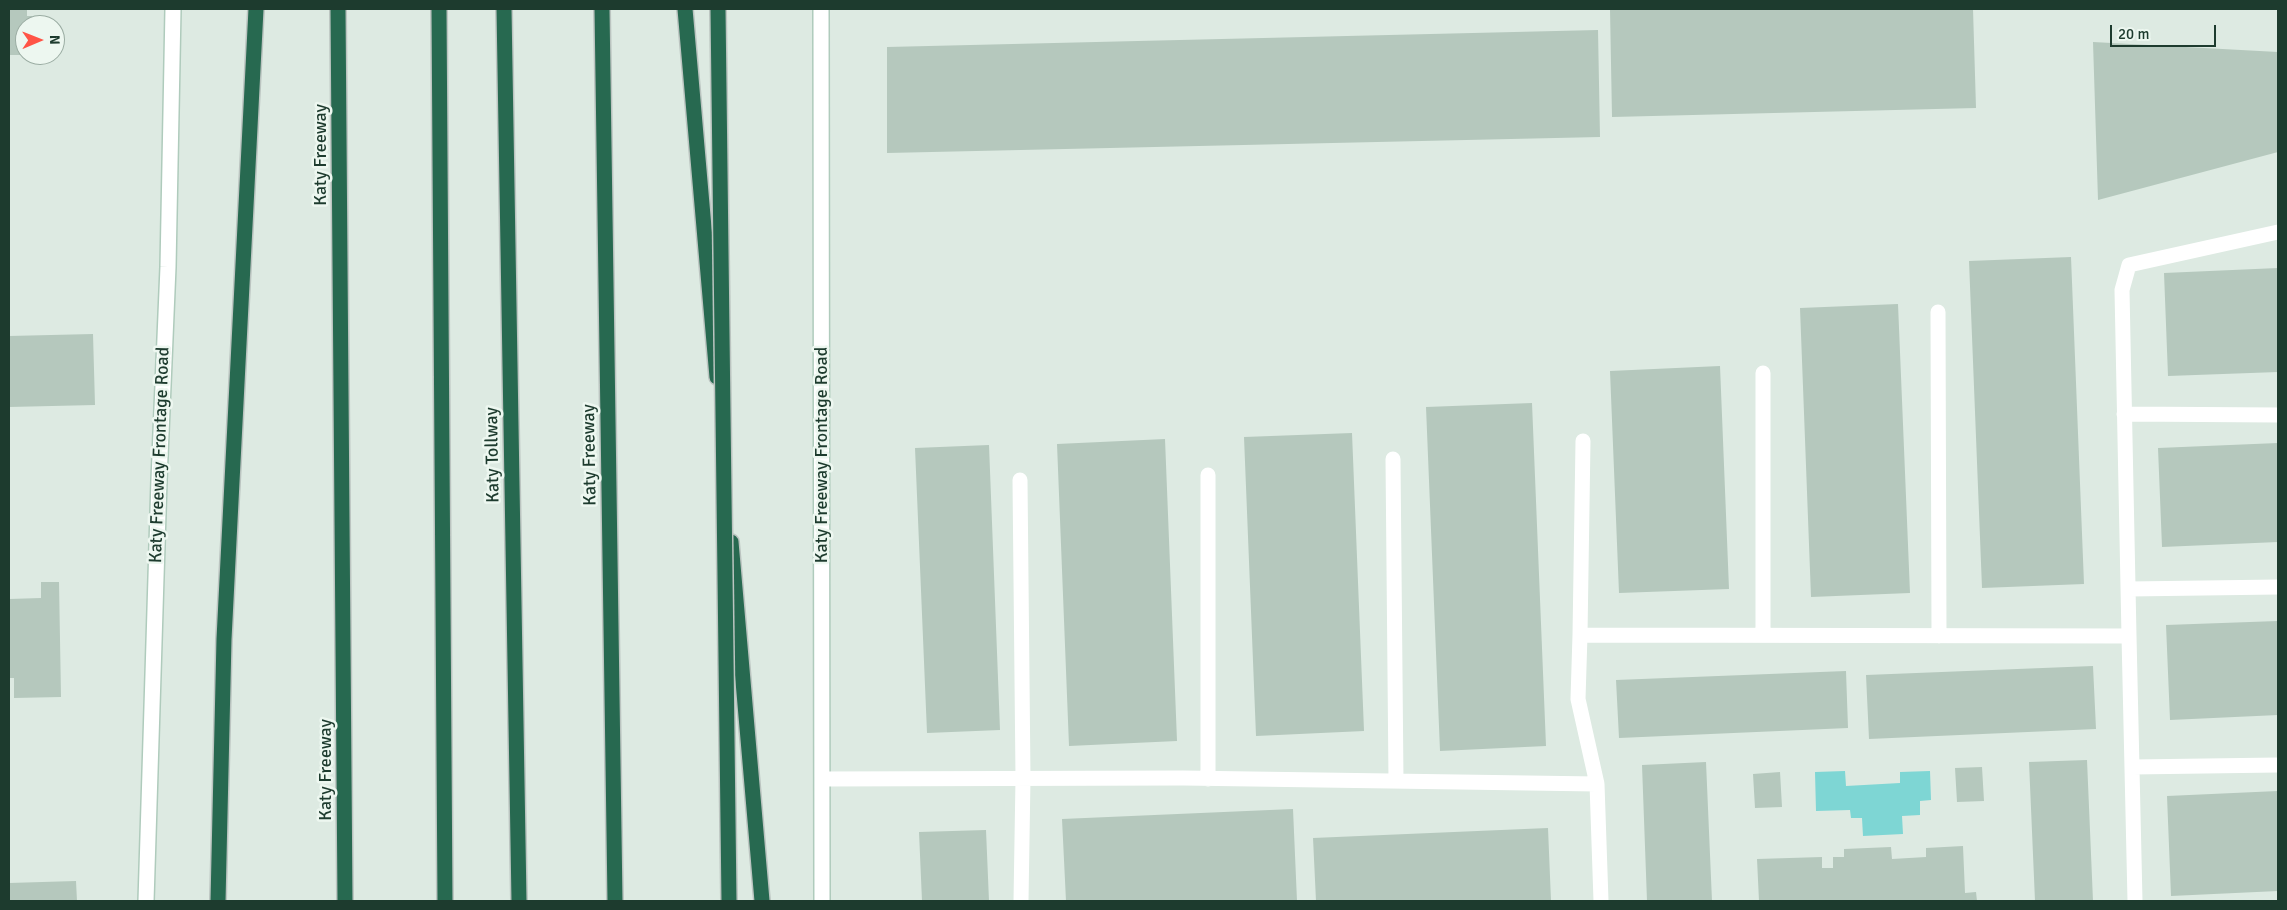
<!DOCTYPE html>
<html>
<head>
<meta charset="utf-8">
<style>
  body { margin:0 }
  #map { position:relative; width:2287px; height:910px; overflow:hidden; background:#ddeae2; font-family:Signika,sans-serif }
  canvas { display:block }
  .frame { position:absolute; inset:0; border:10px solid #1d3b2e; pointer-events:none }
  .north { position:absolute; left:15px; top:15px; width:50px; height:50px; box-sizing:border-box; background:#edf7f0; border:1px solid #9aaca2; border-radius:50%; rotate:89deg; font-size:14px; font-weight:700; line-height:20px; text-align:center; color:#1d3b2e }
  .north::after { content:''; display:block; margin:auto; width:18px; height:22px; background:#ff5446; clip-path:polygon(50% 0,100% 100%,50% 72%,0 100%) }
  .scale { position:absolute; left:2110px; top:25px; width:106px; height:22px; box-sizing:border-box; border:2px solid #1d3b2e; border-top:0; padding-left:6px; font-size:15px; line-height:18px; white-space:nowrap; color:#1d3b2e; -webkit-text-stroke:4px #edf7f0; paint-order:stroke }
</style>
</head>
<body>
<div id="map">
<canvas width="2287" height="910"></canvas>
<div class="frame"></div>
<div class="north">N</div>
<div class="scale">20 m</div>
</div>
<script>
const c = document.querySelector('canvas').getContext('2d');
c.lineJoin = 'round';
function fillPath(path, color) { c.fillStyle = color; c.fill(path, 'evenodd'); }
function strokePath(path, color, width, dash) { c.strokeStyle = color; c.lineWidth = width; c.lineCap = dash ? 'butt' : 'round'; c.setLineDash(dash || []); c.stroke(path); }
function write(font, color, halo, rows, align = 'center') {
  c.font = font + ' Signika,sans-serif'; c.lineWidth = 5; c.setLineDash([]); c.textBaseline = 'middle'; c.strokeStyle = halo; c.fillStyle = color; for (const [text, x, y, turn = 0] of rows) {
    c.save(); c.translate(x, y); c.rotate((+turn || 0) * Math.PI / 180); c.textAlign = isNaN(turn) ? turn : align; if (halo) c.strokeText(text, 0, 0); c.fillText(text, 0, 0); c.restore();
  }
}
fillPath(new Path2D(`
  M 1845,771 L 1846,786 L 1900,783 L 1900,772 L 1930,771 L 1931,800 L 1920,801 L 1920,815 L 1902,816 L 1903,834 L 1863,836 L 1862,818 L 1851,818 L 1850,810 L 1816,811 L 1815,772 Z`), '#7ed6d4');
fillPath(new Path2D(`
  M 9,9 L 27,9 L 27,16 L 32,16 L 31,25 L 25,25 L 25,55 L 9,55 Z
  M 1610,9 L 1973,9 L 1976,108 L 1612,117 Z
  M 1598,30 L 1600,137 L 887,153 L 887,47 Z
  M 2093,42 L 2278,52 L 2278,152 L 2098,200 Z
  M 2071,257 L 2084,584 L 1982,588 L 1969,261 Z
  M 2278,268 L 2278,372 L 2168,376 L 2164,273 Z
  M 1898,304 L 1910,593 L 1811,597 L 1800,308 Z
  M 93,334 L 95,405 L 9,407 L 9,336 Z
  M 1720,366 L 1729,589 L 1619,593 L 1610,371 Z
  M 1532,403 L 1546,746 L 1440,751 L 1426,407 Z
  M 1352,433 L 1364,731 L 1256,736 L 1244,437 Z
  M 1165,439 L 1177,741 L 1069,746 L 1057,444 Z
  M 2278,443 L 2278,542 L 2162,547 L 2158,448 Z
  M 989,445 L 1000,730 L 927,733 L 915,448 Z
  M 41,582 L 59,582 L 61,697 L 14,698 L 14,678 L 9,678 L 9,599 L 41,598 Z
  M 2278,621 L 2278,715 L 2170,720 L 2166,625 Z
  M 2093,666 L 2096,729 L 1869,739 L 1866,675 Z
  M 1846,671 L 1848,728 L 1619,738 L 1616,680 Z
  M 2087,760 L 2093,901 L 2035,901 L 2029,762 Z
  M 1706,762 L 1712,901 L 1647,901 L 1642,765 Z
  M 1982,767 L 1984,801 L 1957,802 L 1955,768 Z
  M 1780,772 L 1782,807 L 1755,808 L 1753,774 Z
  M 2278,791 L 2278,891 L 2171,896 L 2167,796 Z
  M 1293,809 L 1297,901 L 1066,901 L 1062,819 Z
  M 1548,828 L 1551,901 L 1316,901 L 1313,838 Z
  M 986,830 L 989,901 L 922,901 L 919,832 Z
  M 1963,846 L 1965,893 L 1976,892 L 1977,901 L 1759,901 L 1757,859 L 1822,857 L 1822,868 L 1833,868 L 1833,857 L 1844,857 L 1844,849 L 1891,847 L 1892,859 L 1926,857 L 1926,848 Z
  M 76,881 L 77,901 L 9,901 L 9,883 Z`), '#b5c8bd');
const secondary = new Path2D(`
  M 821,9 L 822,901
  M 146,901 L 159,480 L 168,267 L 173,9`);
const motorway = new Path2D(`
  M 338,9 L 345,901
  M 439,9 L 445,901
  M 504,9 L 519,901
  M 602,9 L 615,901
  M 685,9 L 717,377
  M 731,542 L 762,901
  M 218,901 L 224,639 L 256,9`);
strokePath(secondary, '#afcbbc', 18);
strokePath(motorway, '#bbc4c0', 18);
strokePath(new Path2D(`
  M 1938,312 L 1939,636
  M 1763,373 L 1763,635
  M 2124,414 L 2278,415
  M 1393,459 L 1396,781
  M 1020,480 L 1023,778 L 1021,901
  M 2129,589 L 2278,587
  M 1580,635 L 1583,441
  M 2129,636 L 2122,290 L 2129,265 L 2278,232
  M 2132,767 L 2278,765
  M 823,779 L 1183,778 L 1597,784 L 1601,901
  M 1208,779 L 1208,475
  M 1597,784 L 1578,699 L 1580,635 L 2129,636 L 2135,901`), '#fff', 15);
strokePath(secondary, '#fff', 15);
strokePath(motorway, '#276950', 15);
const motorwayBridge = new Path2D(`
  M 718,9 L 729,901`);
strokePath(motorwayBridge, '#bbc4c0', 18, []);
strokePath(motorwayBridge, '#276950', 15);
write('18px', '#1d3b2e', '#edf7f0', [
  ["Katy Freeway",321,155,-90],
  ["Katy Freeway Frontage Road",160,455,-88],
  ["Katy Tollway",493,455,-91],
  ["Katy Freeway",590,455,-91],
  ["Katy Freeway Frontage Road",822,455,-90],
  ["Katy Freeway",326,770,-90]
]);
</script>
</body>
</html>
